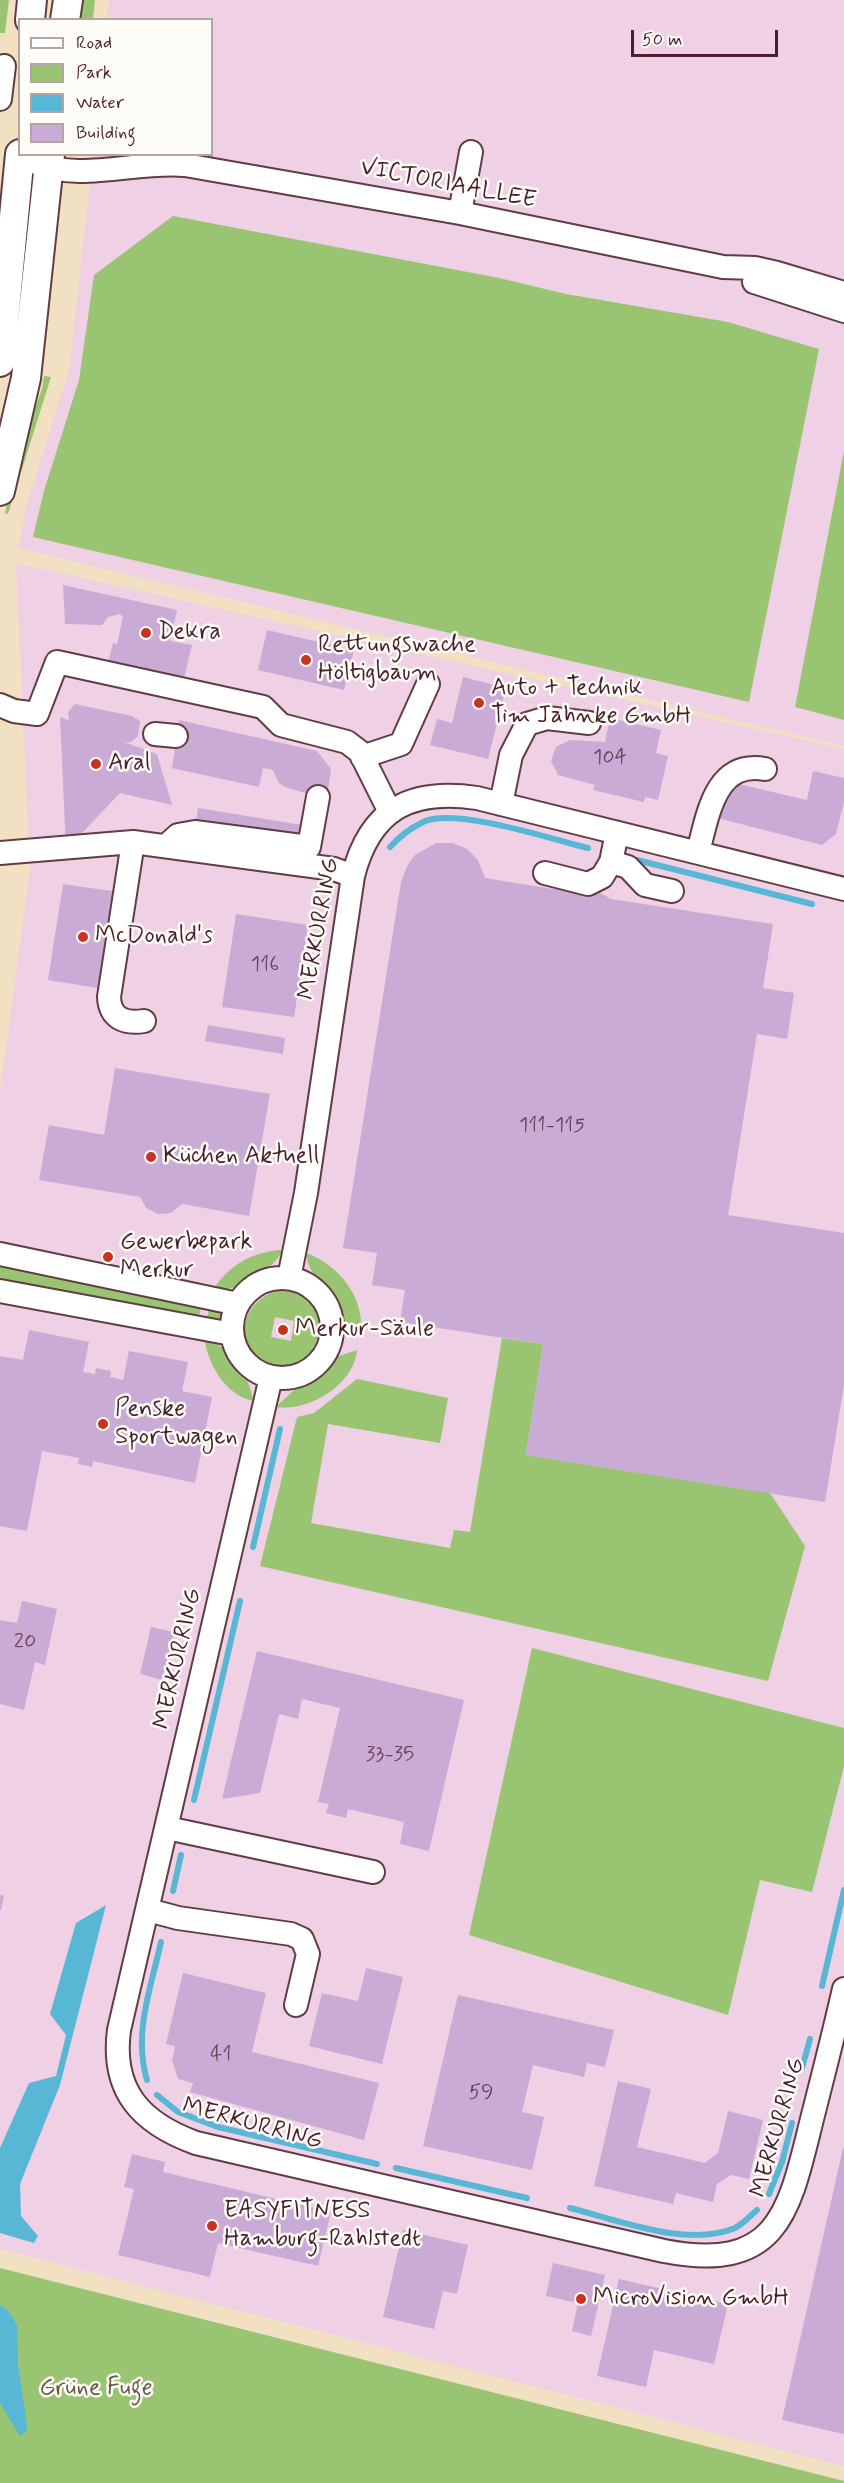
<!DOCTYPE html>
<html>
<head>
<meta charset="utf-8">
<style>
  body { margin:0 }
  #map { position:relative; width:844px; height:2483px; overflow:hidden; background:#f1e0c2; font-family:Mynerve,sans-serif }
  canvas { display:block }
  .legend { position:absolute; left:18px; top:18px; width:195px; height:138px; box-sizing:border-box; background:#fdfcf7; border:2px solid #b5a4a5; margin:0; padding:8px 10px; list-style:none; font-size:18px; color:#4a1f2b }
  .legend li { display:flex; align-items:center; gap:12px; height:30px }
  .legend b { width:30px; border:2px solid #b5a4a5 }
  .scale { position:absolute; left:631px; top:30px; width:147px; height:27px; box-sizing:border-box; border:3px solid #4a1f2b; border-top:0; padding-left:8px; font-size:18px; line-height:21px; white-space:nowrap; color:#4a1f2b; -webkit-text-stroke:4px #fdfcf7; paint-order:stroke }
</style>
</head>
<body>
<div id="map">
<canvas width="844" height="2483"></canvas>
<ul class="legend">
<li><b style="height:8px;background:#fff"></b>Road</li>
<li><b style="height:16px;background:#99c471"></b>Park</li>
<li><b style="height:16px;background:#57b7d5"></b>Water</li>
<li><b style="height:16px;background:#c9abd6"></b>Building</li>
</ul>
<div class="scale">50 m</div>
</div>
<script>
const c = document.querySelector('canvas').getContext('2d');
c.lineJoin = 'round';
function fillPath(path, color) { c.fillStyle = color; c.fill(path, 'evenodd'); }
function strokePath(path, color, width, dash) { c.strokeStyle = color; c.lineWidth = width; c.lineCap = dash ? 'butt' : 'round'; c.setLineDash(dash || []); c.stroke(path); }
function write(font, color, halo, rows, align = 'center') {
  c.font = font + ' Mynerve,sans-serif'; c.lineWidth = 5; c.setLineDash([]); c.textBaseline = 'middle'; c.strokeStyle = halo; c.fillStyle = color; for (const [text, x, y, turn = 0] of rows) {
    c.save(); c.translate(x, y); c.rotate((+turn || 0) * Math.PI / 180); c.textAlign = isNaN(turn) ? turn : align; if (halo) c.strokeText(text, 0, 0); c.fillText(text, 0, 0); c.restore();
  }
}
fillPath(new Path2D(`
  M 109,0 L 844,0 L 844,746 L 18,548 L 28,500 L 69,370 L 93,155 L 212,154 L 212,20 L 107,19 Z
  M 16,563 L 844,749 L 844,2466 L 0,2249 L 0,1092 L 30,869 Z`), '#efd0e5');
fillPath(new Path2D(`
  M 0,0 L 9,0 L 5,33 L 0,33 Z
  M 79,0 L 95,0 L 93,19 L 76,20 Z
  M 173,216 L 499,278 L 566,294 L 728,322 L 819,349 L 749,702 L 33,537 L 44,491 L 79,380 L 94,275 Z
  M 44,376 L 51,377 L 8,514 L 5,513 L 19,452 L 42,389 Z
  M 844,451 L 844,720 L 795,707 Z
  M 283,1250 C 272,1272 238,1292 213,1290 C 229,1265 253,1251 283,1250 Z
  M 306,1253 C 340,1265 367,1300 360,1337 C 339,1326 343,1311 331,1294 C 320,1280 308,1273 306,1253 Z
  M 0,1265 L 202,1304 L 198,1320 L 0,1284 Z
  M 280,1291 C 361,1294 301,1408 254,1354 C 233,1329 251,1295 280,1291 ZM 275,1317 L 294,1321 L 291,1341 L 271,1337 Z
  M 210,1305 L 225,1312 L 223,1323 L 206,1323 Z
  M 204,1338 C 228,1344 251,1377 253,1401 C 224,1394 209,1365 204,1338 Z
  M 502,1338 L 543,1344 L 526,1455 L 770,1493 L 805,1546 L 768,1681 L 260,1566 L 297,1417 L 314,1413 L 357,1379 L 448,1398 L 440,1443 L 328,1424 L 311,1523 L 450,1548 L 454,1530 L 470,1532 Z
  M 357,1350 C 354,1385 309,1412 276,1407 L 295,1389 L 320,1375 L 336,1357 Z
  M 532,1648 L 844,1728 L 844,1766 L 812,1892 L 760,1880 L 728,2015 L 469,1935 Z
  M 0,2268 L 844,2481 L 844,2483 L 0,2483 Z`), '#99c471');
fillPath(new Path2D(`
  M 106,1905 L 60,2085 L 20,2184 L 21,2216 L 38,2236 L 34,2243 L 0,2233 L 0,2148 L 29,2083 L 56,2076 L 66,2035 L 50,2014 L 76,1923 Z
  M 0,2305 L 7,2309 L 17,2325 L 18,2364 L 27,2426 L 26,2431 L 20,2436 L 0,2403 Z`), '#57b7d5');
strokePath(new Path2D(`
  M 390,847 C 399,837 411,828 423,822 C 455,807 551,839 588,848
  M 637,860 L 812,904
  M 253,1547 L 280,1429
  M 194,1800 L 240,1601
  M 173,1891 L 181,1855
  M 822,1986 L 844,1890
  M 802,2068 L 810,2039
  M 147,2080 C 133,2033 151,1988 161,1942
  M 157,2095 L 178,2112 L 218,2127 L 377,2164
  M 396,2168 L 527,2198
  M 769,2194 L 782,2162 L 792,2123
  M 570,2208 C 618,2220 688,2248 735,2228 C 743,2224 750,2216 757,2210`), '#57b7d5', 6);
fillPath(new Path2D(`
  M 63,585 L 177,610 L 170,641 L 192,645 L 184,678 L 108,663 L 113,643 L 117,644 L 123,617 L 120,614 L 108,617 L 102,625 L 65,624 Z
  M 267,630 L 354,650 L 344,690 L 258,670 Z
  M 463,677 L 506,688 L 488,759 L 430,745 L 437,719 L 452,723 Z
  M 75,704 L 132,716 L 140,721 L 138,736 L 131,742 L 124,742 L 157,754 L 172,805 L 120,793 L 66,850 L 60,717 L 95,730 L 69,720 L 68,712 Z
  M 610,718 L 661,730 L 656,753 L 668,756 L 658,800 L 645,797 L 644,802 L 593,790 L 595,785 L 558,775 L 551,761 L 556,747 L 570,740 L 605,742 Z
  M 179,720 L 317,751 L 331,769 L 327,796 L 318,797 L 285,787 L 279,783 L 273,770 L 263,768 L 259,787 L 172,768 Z
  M 813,771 L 844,778 L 844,802 L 836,834 L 822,845 L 714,817 L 734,783 L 807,800 Z
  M 198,808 L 302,825 L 299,841 L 196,823 Z
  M 436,843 L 452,843 L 467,849 L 478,860 L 485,878 L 553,889 L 559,887 L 597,891 L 611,899 L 773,924 L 763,988 L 794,993 L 787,1039 L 757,1034 L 728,1215 L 844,1233 L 844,1385 L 825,1502 L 526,1455 L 543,1344 L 400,1322 L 405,1290 L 372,1285 L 377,1253 L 343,1248 L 401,882 L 407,866 L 415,855 Z
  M 63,884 L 119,892 L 104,989 L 48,980 Z
  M 236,914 L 308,925 L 294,1017 L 222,1007 Z
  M 208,1025 L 285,1038 L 283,1054 L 205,1041 Z
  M 115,1068 L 270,1094 L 249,1216 L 182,1204 L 171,1213 L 158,1214 L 146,1208 L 140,1197 L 39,1180 L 49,1125 L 104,1135 Z
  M 29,1330 L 89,1342 L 83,1372 L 95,1374 L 96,1368 L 111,1371 L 110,1377 L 123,1380 L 129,1351 L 188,1362 L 182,1391 L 212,1397 L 195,1483 L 93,1461 L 92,1467 L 78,1464 L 79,1458 L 42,1451 L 27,1531 L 0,1526 L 0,1356 L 23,1360 Z
  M 22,1601 L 57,1609 L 45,1665 L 35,1662 L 24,1710 L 0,1704 L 0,1620 L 17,1623 Z
  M 151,1627 L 174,1632 L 162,1680 L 140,1674 Z
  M 257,1651 L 464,1700 L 429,1851 L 400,1844 L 404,1822 L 348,1809 L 346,1818 L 326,1813 L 329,1804 L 318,1802 L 340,1708 L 302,1699 L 298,1719 L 279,1714 L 260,1793 L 222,1799 Z
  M 0,1895 L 4,1896 L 1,1910 L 0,1910 Z
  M 366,1968 L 403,1977 L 382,2064 L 309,2046 L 322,1993 L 358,2001 Z
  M 183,1973 L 266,1993 L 252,2052 L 379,2083 L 364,2140 L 190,2092 L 193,2083 L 178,2079 L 172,2060 L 175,2046 L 166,2044 Z
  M 458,1995 L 614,2030 L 605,2067 L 587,2063 L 584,2077 L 533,2065 L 522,2112 L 544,2117 L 532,2170 L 423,2146 Z
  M 618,2081 L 651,2089 L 637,2147 L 705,2163 L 718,2153 L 728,2111 L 763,2120 L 749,2179 L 731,2175 L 717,2184 L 713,2202 L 676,2193 L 673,2204 L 594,2186 Z
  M 843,2148 L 844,2148 L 844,2434 L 782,2420 Z
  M 132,2154 L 165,2162 L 163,2172 L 331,2212 L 318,2266 L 218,2243 L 210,2277 L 118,2255 L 134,2189 L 124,2187 Z
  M 403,2230 L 468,2245 L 457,2294 L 443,2291 L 434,2329 L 383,2317 Z
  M 553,2263 L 605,2275 L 591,2336 L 572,2331 L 578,2303 L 546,2296 Z
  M 619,2279 L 728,2304 L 714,2364 L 654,2350 L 646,2387 L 597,2376 Z`), '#c9abd6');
const minor = new Path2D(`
  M 0,99 L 4,66
  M 34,162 C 80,183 137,160 185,165 L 460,213 L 723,267 L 755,268 L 777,273 L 844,293
  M 460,213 L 471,152
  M 754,282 L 844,311
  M 0,705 L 14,711 L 37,714 L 57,662 L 263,707 L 281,725 L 347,742 L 360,752 L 390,812
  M 155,734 L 176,736
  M 362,757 L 401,744 L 428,684
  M 501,804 L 511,755 L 527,724 L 547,718 L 589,723
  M 617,833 L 611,862 L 628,867 L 645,885 L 672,891
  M 133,842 L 109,997 C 110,1018 124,1024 144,1021
  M 167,845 L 178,835 L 195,832 L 309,847 L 318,797
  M 698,852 C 708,815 715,760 765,769
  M 0,853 L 133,842 L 334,869 L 353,876
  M 545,873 L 588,884 L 602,877 L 611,862
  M 0,1254 L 238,1304
  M232 1328a50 50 0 1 1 100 0a50 50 0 1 1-100 0Z
  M 289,1278 L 306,1193 L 353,876 C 370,809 411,788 477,798 L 844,889
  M 0,1291 L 232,1334
  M 271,1377 L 119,2030 C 111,2091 141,2123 196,2143 L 664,2251 C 779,2273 789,2212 812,2119 C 823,2076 834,2033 844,1989
  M 167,1828 L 373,1872
  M 148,1910 L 178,1918 L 291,1934 L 302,1939 L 308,1954 L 296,2005`);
const major = new Path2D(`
  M 30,20 L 32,0
  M 65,20 L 68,0
  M 0,362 L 20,154
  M 0,491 L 26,378 L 50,154`);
strokePath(minor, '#633c42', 26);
strokePath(major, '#633c42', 32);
strokePath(minor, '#fff', 22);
strokePath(major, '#fff', 28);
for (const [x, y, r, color] of [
  [146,633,6,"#c8321e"],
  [306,660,6,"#c8321e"],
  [479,703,6,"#c8321e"],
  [96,764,6,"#c8321e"],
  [83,937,6,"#c8321e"],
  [151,1157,6,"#c8321e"],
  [108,1257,6,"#c8321e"],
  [283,1330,6,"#c8321e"],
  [103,1424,6,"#c8321e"],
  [212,2226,6,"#c8321e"],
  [581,2299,6,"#c8321e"]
]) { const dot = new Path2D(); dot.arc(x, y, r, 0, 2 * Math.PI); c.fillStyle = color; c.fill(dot); strokePath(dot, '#fdfcf7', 2); }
write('21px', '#6a4256', null, [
  ["104",610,759],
  ["116",265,966],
  ["111-115",552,1127],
  ["20",25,1643],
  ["33-35",390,1756],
  ["41",221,2056],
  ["59",481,2094]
]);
write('24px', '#4a1f2b', '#fdfcf7', [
  ["VICTORIAALLEE",448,185,11],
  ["MERKURRING",320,929,-80],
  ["MERKURRING",179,1659,-77],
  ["MERKURRING",252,2125,15],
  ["MERKURRING",779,2128,-74]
]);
write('24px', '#4a1f2b', '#fdfcf7', [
  ["Dekra",158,633],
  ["Rettungswache",318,646],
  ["Höltigbaum",318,674],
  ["Auto + Technik",491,689],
  ["Tim Jahnke GmbH",491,717],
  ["Aral",108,764],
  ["McDonald's",95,937],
  ["Küchen Aktuell",163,1157],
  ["Gewerbepark",120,1243],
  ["Merkur",120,1271],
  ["Merkur-Säule",295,1330],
  ["Penske",115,1410],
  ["Sportwagen",115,1438],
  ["EASYFITNESS",224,2212],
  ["Hamburg-Rahlstedt",224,2240],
  ["MicroVision GmbH",593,2299]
], 'left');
write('24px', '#665944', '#fdfcf7', [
  ["Grüne Fuge",96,2389]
]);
</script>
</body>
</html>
